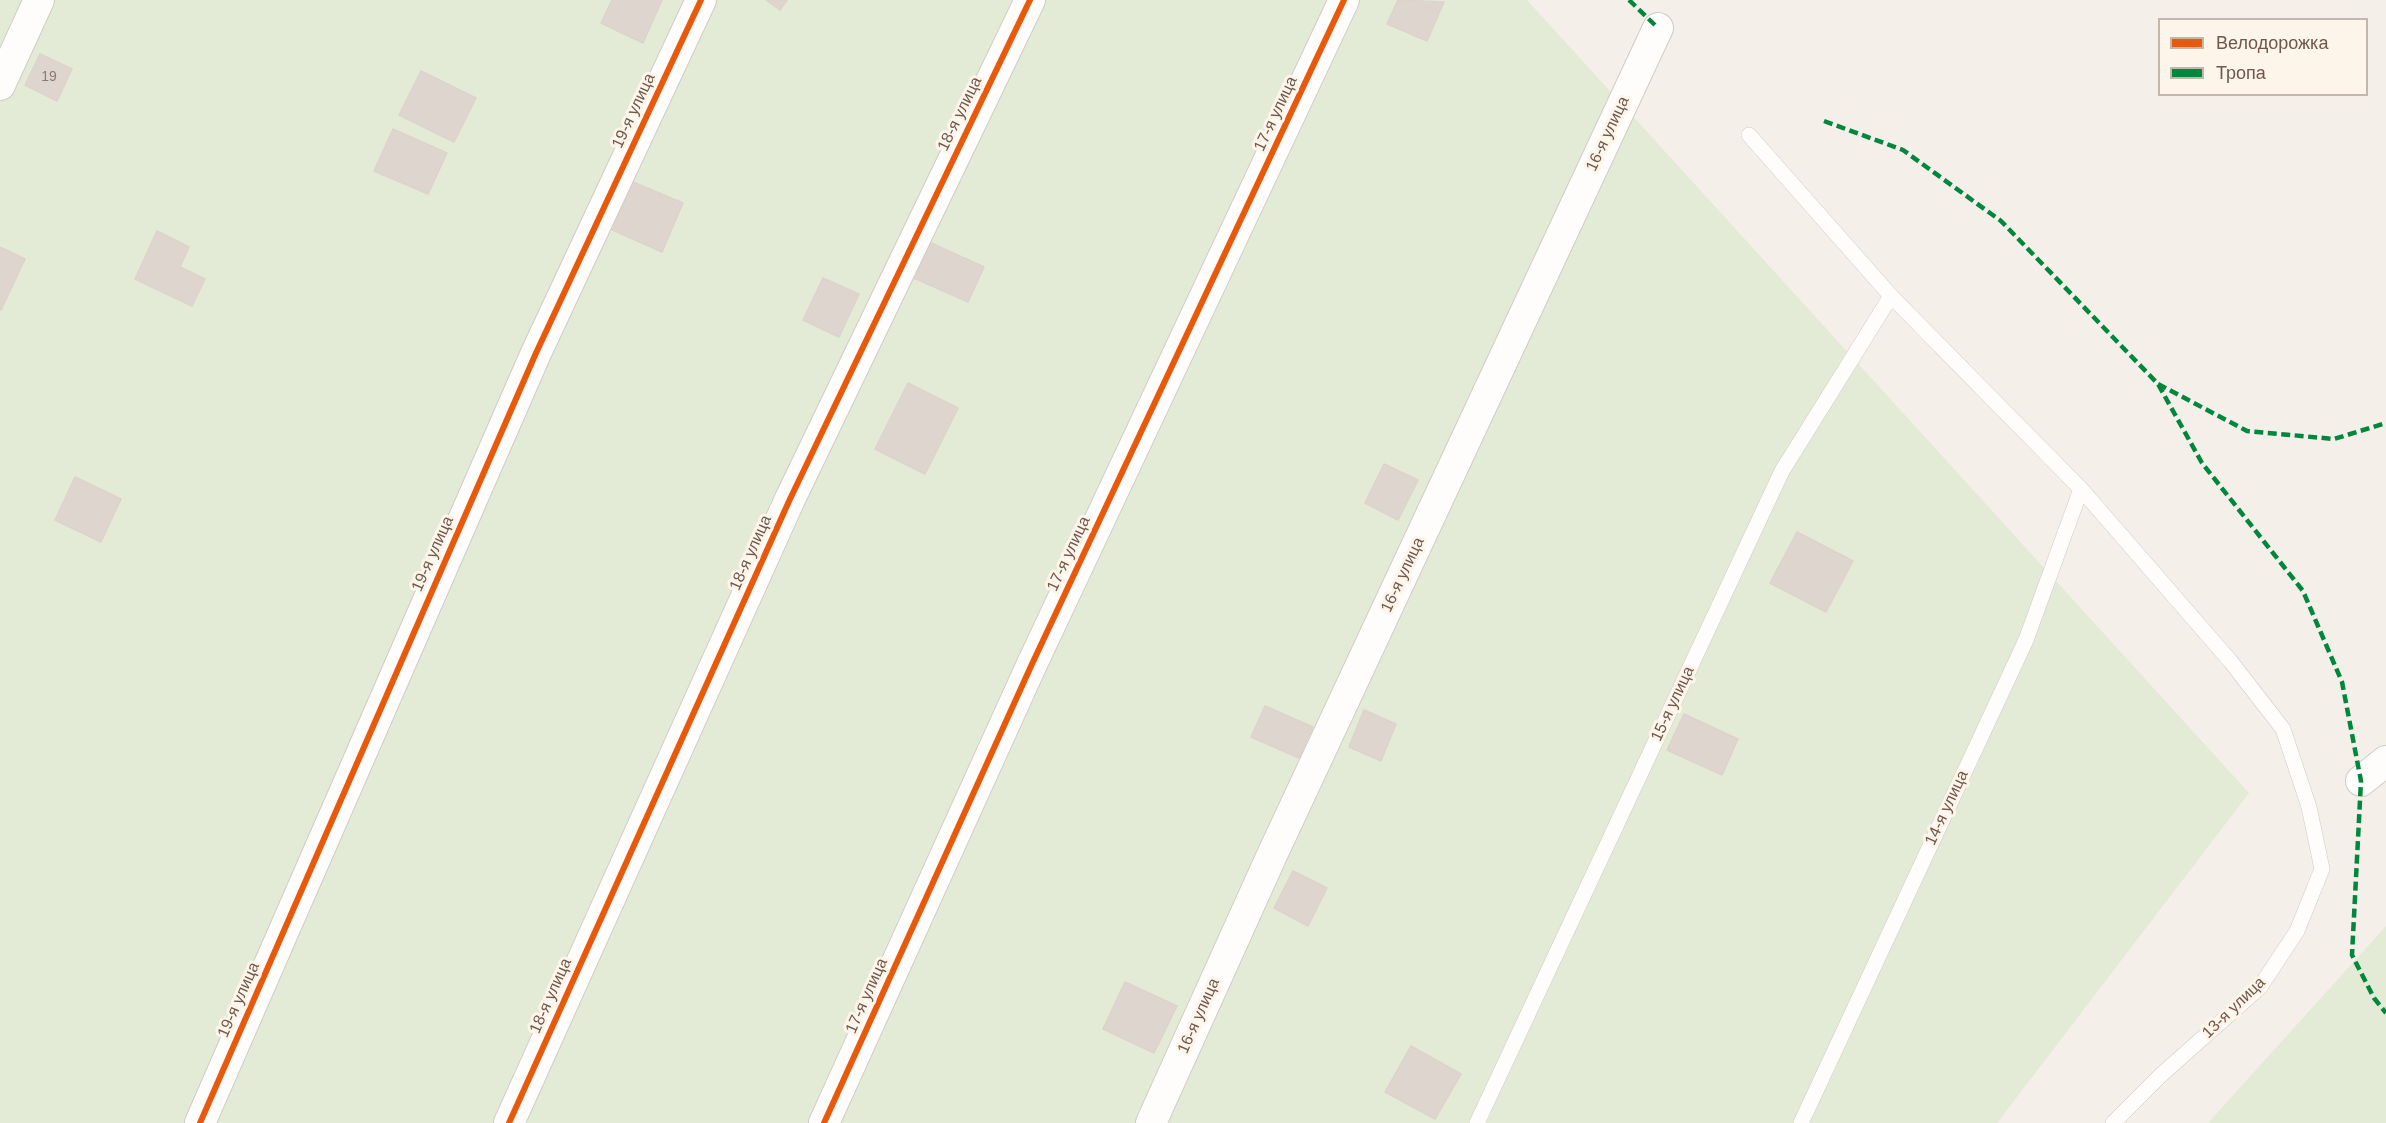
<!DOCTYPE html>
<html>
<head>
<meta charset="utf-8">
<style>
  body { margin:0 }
  #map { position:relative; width:2386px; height:1123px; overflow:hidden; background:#f5efe9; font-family:Helvetica,sans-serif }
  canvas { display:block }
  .legend { position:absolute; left:2158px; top:18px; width:210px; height:78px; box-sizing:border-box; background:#fdf5ea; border:2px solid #c5b6ab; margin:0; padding:8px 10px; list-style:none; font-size:18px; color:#70574c }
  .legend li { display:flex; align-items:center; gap:12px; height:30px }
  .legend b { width:30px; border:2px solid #c5b6ab }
</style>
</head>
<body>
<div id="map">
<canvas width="2386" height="1123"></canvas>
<ul class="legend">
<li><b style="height:8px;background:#e8590c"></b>Велодорожка</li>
<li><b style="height:8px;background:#00873e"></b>Тропа</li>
</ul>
</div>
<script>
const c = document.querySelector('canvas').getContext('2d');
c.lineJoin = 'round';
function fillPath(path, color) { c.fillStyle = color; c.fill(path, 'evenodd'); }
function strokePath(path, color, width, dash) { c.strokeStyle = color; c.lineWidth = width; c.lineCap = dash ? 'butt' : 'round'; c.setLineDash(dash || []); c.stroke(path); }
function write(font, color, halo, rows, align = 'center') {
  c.font = font + ' Helvetica,sans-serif'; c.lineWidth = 6; c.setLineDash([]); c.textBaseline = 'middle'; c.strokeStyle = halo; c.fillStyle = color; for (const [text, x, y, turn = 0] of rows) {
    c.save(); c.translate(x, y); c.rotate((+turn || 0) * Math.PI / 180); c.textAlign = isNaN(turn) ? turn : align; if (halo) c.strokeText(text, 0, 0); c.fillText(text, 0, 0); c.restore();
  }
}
fillPath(new Path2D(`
  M 0,0 L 1527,0 L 2249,793 L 1997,1123 L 0,1123 Z
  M 2386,926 L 2386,1123 L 2208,1123 Z`), '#e3ead5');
const building = new Path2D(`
  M 612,0 L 662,0 L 643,43 L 601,23 Z
  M 766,0 L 787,0 L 780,10 Z
  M 1398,0 L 1444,2 L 1427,41 L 1387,24 Z
  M 40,54 L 72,69 L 57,101 L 25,85 Z
  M 421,71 L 476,98 L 454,142 L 399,115 Z
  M 393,129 L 447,153 L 428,194 L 374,171 Z
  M 628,180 L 683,203 L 662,252 L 608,228 Z
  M 157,231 L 189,247 L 180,267 L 205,279 L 192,306 L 135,279 Z
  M 931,243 L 984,267 L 968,302 L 914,278 Z
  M 0,247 L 25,259 L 1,310 L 0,309 Z
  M 823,278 L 859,294 L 839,337 L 803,320 Z
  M 908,383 L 958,408 L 925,474 L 875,449 Z
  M 1384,464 L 1418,480 L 1398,520 L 1365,503 Z
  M 75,477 L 121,499 L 101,542 L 55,520 Z
  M 1797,532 L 1853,561 L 1826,612 L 1770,583 Z
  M 1265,706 L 1313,727 L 1299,758 L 1251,737 Z
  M 1364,710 L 1396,724 L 1381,761 L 1349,747 Z
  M 1684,714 L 1738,739 L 1722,775 L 1667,750 Z
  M 1293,871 L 1327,888 L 1308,926 L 1274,908 Z
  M 1125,982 L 1177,1006 L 1154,1053 L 1103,1029 Z
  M 1411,1046 L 1461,1074 L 1435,1119 L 1385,1092 Z`);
fillPath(building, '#ded5cf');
strokePath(building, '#ddd3cc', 1.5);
const service = new Path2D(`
  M 1749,135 L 1891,296 L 2081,489 L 2231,662 L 2283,729 L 2309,807 L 2322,869 L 2297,931 L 2260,987 L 2161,1075 L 2113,1123
  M 1477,1123 L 1782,471 L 1891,296
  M 1801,1123 L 2026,640 L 2081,489`);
const minor = new Path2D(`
  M 0,85 L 39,0
  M 2361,781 L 2386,761
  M 200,1123 L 536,353 L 701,0
  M 509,1123 L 790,499 L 1030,0
  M 824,1123 L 1032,664 L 1344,0
  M 1151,1123 L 1272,855 L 1658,28`);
strokePath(service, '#d2cbc5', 16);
strokePath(minor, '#d2cbc5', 32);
strokePath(service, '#fefdfc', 15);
strokePath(minor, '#fefdfc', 30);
strokePath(new Path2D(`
  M 1629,0 L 1658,28
  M 1824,121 L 1903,150 L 2001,221 L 2158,384 L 2202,463 L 2303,591 L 2342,682 L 2361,781 L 2352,955 L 2374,998 L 2386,1013
  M 2158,384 L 2247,431 L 2334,439 L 2386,423`), '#00873e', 4.5, [9, 4.5]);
strokePath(new Path2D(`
  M 200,1123 L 536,353 L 701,0
  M 509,1123 L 790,499 L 1030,0
  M 824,1123 L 1032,664 L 1344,0`), '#e8590c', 6);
write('14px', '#8e7970', null, [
  ["19",49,77]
]);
write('16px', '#70574c', '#fdf5ea', [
  ["19-я улица",634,111,-65],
  ["18-я улица",960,114,-64],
  ["17-я улица",1276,114,-65],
  ["16-я улица",1608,134,-65],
  ["18-я улица",751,553,-66],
  ["19-я улица",433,554,-66],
  ["17-я улица",1069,554,-65],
  ["16-я улица",1403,575,-65],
  ["15-я улица",1673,704,-65],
  ["14-я улица",1947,808,-65],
  ["18-я улица",551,996,-66],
  ["17-я улица",867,996,-66],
  ["19-я улица",239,1000,-66],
  ["13-я улица",2234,1008,-44],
  ["16-я улица",1199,1016,-66]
]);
</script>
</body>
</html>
